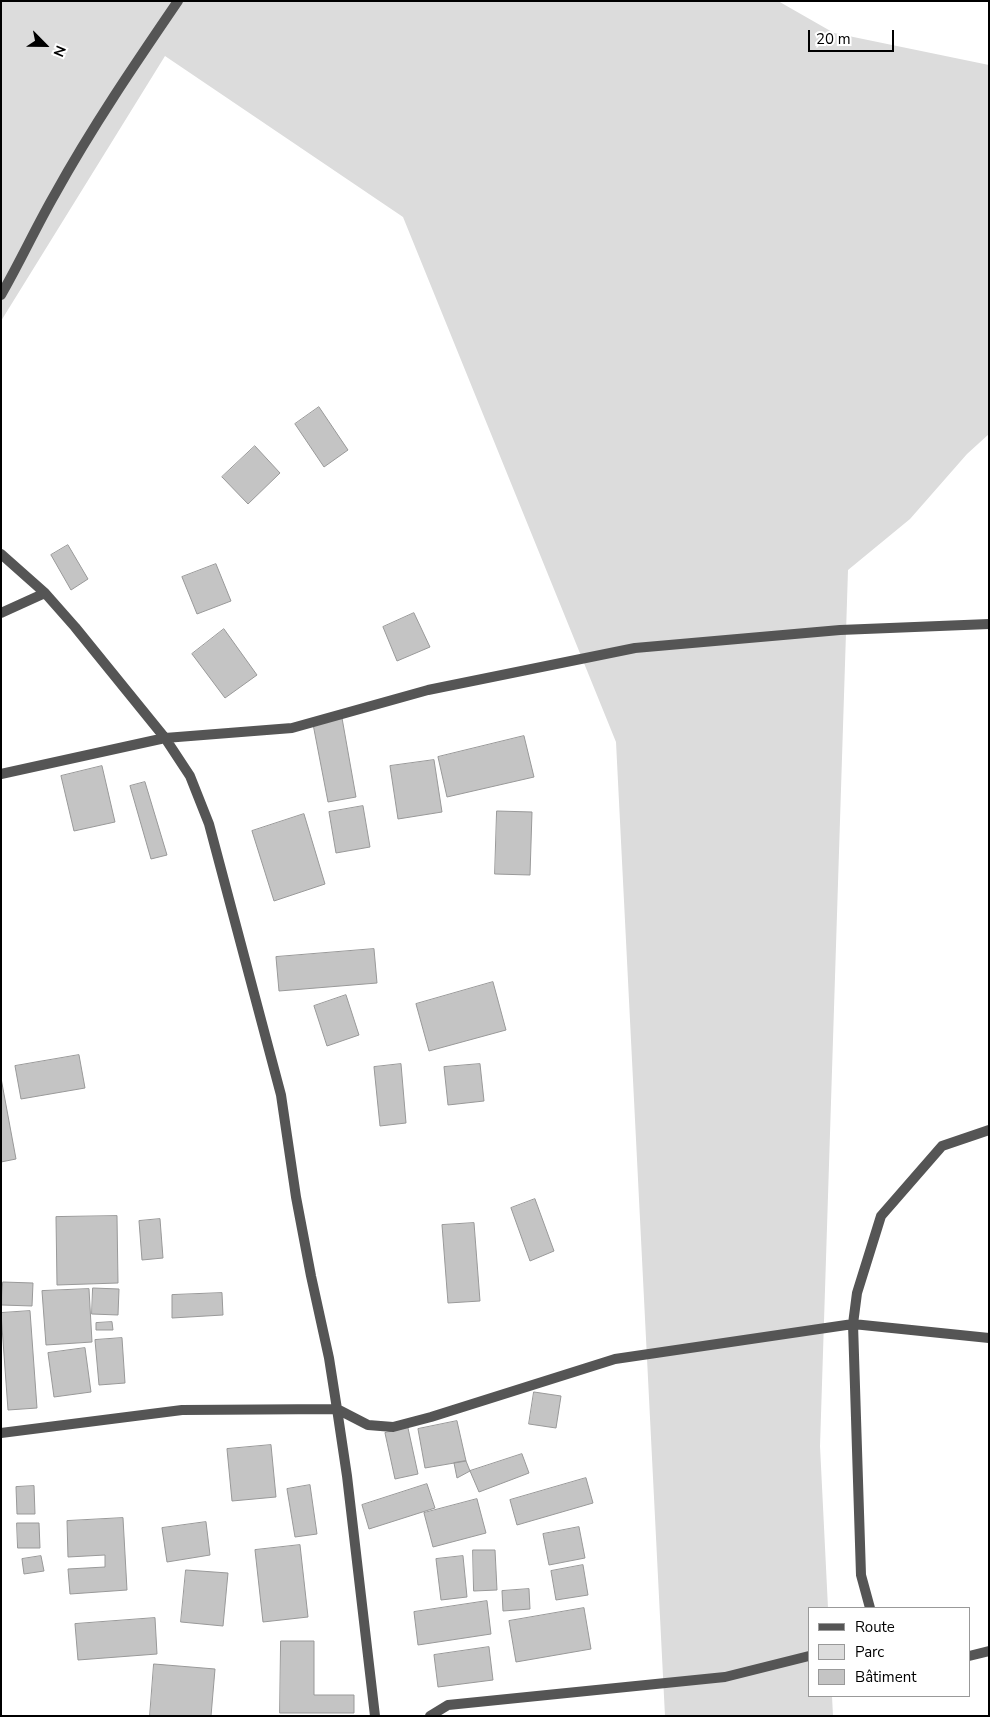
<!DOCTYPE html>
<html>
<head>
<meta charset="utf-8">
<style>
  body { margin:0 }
  #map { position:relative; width:990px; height:1717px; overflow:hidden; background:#fff; font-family:"Nunito Sans",sans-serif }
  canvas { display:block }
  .frame { position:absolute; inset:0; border:2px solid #000; pointer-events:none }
  .legend { position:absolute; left:808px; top:1607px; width:162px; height:90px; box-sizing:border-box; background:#fff; border:1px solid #999; margin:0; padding:6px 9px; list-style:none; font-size:15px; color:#000 }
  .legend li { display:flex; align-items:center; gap:10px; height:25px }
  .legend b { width:25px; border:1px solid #999 }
  .north { position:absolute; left:20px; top:20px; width:50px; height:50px; -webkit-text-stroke:4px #fff; paint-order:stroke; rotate:113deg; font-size:14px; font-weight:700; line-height:20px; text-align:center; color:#000 }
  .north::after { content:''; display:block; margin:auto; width:18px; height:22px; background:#000; clip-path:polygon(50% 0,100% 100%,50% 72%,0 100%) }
  .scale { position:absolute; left:808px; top:30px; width:86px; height:22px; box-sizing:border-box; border:2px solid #000; border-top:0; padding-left:6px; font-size:15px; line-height:18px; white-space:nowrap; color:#000; -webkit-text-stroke:4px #fff; paint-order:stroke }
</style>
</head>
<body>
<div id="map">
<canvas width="990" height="1717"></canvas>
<div class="frame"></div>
<ul class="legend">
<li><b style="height:6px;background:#555"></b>Route</li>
<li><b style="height:14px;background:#dcdcdc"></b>Parc</li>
<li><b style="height:14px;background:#c4c4c4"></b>Bâtiment</li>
</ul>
<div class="north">N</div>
<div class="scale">20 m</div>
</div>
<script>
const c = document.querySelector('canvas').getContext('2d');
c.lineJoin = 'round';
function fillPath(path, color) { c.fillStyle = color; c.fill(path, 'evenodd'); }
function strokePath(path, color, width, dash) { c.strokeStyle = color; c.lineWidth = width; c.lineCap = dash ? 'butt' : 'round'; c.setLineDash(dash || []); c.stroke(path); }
fillPath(new Path2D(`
  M 1,1 L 778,1 L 834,33 L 989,65 L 989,434 L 967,454 L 910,519 L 848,570 L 820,1446 L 828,1608 L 809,1608 L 809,1696 L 832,1696 L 833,1716 L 665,1716 L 616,742 L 403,217 L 165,56 L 1,321 Z`), '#dcdcdc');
const building = new Path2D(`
  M 319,407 L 348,450 L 324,467 L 295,424 Z
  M 255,446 L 280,473 L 248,504 L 222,477 Z
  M 68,545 L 88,579 L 71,590 L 51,555 Z
  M 216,564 L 231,601 L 197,614 L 182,577 Z
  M 414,613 L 430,647 L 397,661 L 383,627 Z
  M 224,629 L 257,675 L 225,698 L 192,654 Z
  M 342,718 L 356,797 L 328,802 L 313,724 Z
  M 524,736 L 534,777 L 447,797 L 438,757 Z
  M 434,760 L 442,812 L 398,819 L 390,766 Z
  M 102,766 L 115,822 L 74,831 L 61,776 Z
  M 145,782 L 167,855 L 151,859 L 130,786 Z
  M 363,806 L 370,847 L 336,853 L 329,812 Z
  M 497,811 L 532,812 L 530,875 L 495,874 Z
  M 304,814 L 325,884 L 274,901 L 252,831 Z
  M 374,949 L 377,983 L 279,991 L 276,957 Z
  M 493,982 L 506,1030 L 429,1051 L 416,1004 Z
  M 346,995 L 359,1035 L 327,1046 L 314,1006 Z
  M 79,1055 L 85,1088 L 21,1099 L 15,1066 Z
  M 401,1064 L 406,1123 L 380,1126 L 374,1067 Z
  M 480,1064 L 484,1101 L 448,1105 L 444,1067 Z
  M 1,1078 L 16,1159 L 1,1162 Z
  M 535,1199 L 554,1251 L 530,1261 L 511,1208 Z
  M 117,1216 L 118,1283 L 57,1285 L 56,1217 Z
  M 160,1219 L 163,1258 L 142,1260 L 139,1221 Z
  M 474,1223 L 480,1301 L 448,1303 L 442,1225 Z
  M 3,1282 L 33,1283 L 32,1306 L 2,1305 Z
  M 93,1288 L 119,1289 L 118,1315 L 92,1314 Z
  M 89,1289 L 92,1342 L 46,1345 L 42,1291 Z
  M 222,1293 L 223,1315 L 172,1318 L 172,1295 Z
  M 30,1311 L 37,1408 L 8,1410 L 1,1313 Z
  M 112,1322 L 113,1330 L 96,1330 L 96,1323 Z
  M 122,1338 L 125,1383 L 99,1385 L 95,1340 Z
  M 85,1348 L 91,1392 L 54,1397 L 48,1353 Z
  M 534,1392 L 561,1396 L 556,1428 L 529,1424 Z
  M 457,1421 L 466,1461 L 425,1468 L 418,1429 Z
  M 408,1428 L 418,1474 L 395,1479 L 385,1433 Z
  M 271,1445 L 276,1497 L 232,1501 L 227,1449 Z
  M 522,1454 L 529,1473 L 479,1492 L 470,1471 Z
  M 466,1461 L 470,1471 L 457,1478 L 454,1463 Z
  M 586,1478 L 593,1503 L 517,1525 L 510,1500 Z
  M 427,1484 L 435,1508 L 369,1529 L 362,1505 Z
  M 310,1485 L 317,1534 L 295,1537 L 287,1489 Z
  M 34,1486 L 35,1514 L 17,1514 L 16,1487 Z
  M 477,1499 L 486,1533 L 433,1547 L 424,1513 Z
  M 123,1518 L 127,1590 L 70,1594 L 68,1569 L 105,1567 L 105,1555 L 68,1557 L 67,1521 Z
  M 206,1522 L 210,1555 L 167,1562 L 162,1528 Z
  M 17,1523 L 39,1523 L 40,1548 L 18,1548 Z
  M 579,1527 L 585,1558 L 549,1565 L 543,1534 Z
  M 300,1545 L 308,1617 L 263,1622 L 255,1550 Z
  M 473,1550 L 495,1550 L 497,1590 L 474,1591 Z
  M 41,1556 L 44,1571 L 24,1574 L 22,1559 Z
  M 463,1556 L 467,1597 L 441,1600 L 436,1559 Z
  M 583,1565 L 588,1595 L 556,1600 L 551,1571 Z
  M 186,1570 L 228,1573 L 223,1626 L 181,1622 Z
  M 529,1589 L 530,1609 L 503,1611 L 502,1591 Z
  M 487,1601 L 491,1634 L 418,1645 L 414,1612 Z
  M 584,1608 L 591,1649 L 516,1662 L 509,1621 Z
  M 155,1618 L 157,1654 L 78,1660 L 75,1624 Z
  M 281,1641 L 314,1641 L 314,1695 L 354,1695 L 354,1713 L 280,1713 Z
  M 489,1647 L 493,1680 L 438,1687 L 434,1655 Z
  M 154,1664 L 215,1669 L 211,1716 L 150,1716 Z`);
fillPath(building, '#c4c4c4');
strokePath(building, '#999', 1);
strokePath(new Path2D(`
  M 1,295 C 20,262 36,227 55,194 C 92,127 135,64 178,1
  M 1,554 L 45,593 L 75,627 L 165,738 L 190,776 L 209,824 L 281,1095 L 296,1197 L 311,1276 L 329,1358 L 337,1409 L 347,1476 L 375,1716
  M 1,613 L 45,593
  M 1,774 L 165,738 L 292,728 L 428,690 L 635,648 L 840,630 L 989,624
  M 1,1433 L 182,1410 L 337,1409 L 368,1425 L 393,1427 L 431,1417 L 615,1359 L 853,1324 L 989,1338
  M 870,1608 L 861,1575 L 853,1324 L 857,1293 L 881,1216 L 942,1146 L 989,1130
  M 969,1656 L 989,1651
  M 430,1716 L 448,1705 L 725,1677 L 809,1656`), '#555', 10);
</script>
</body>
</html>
